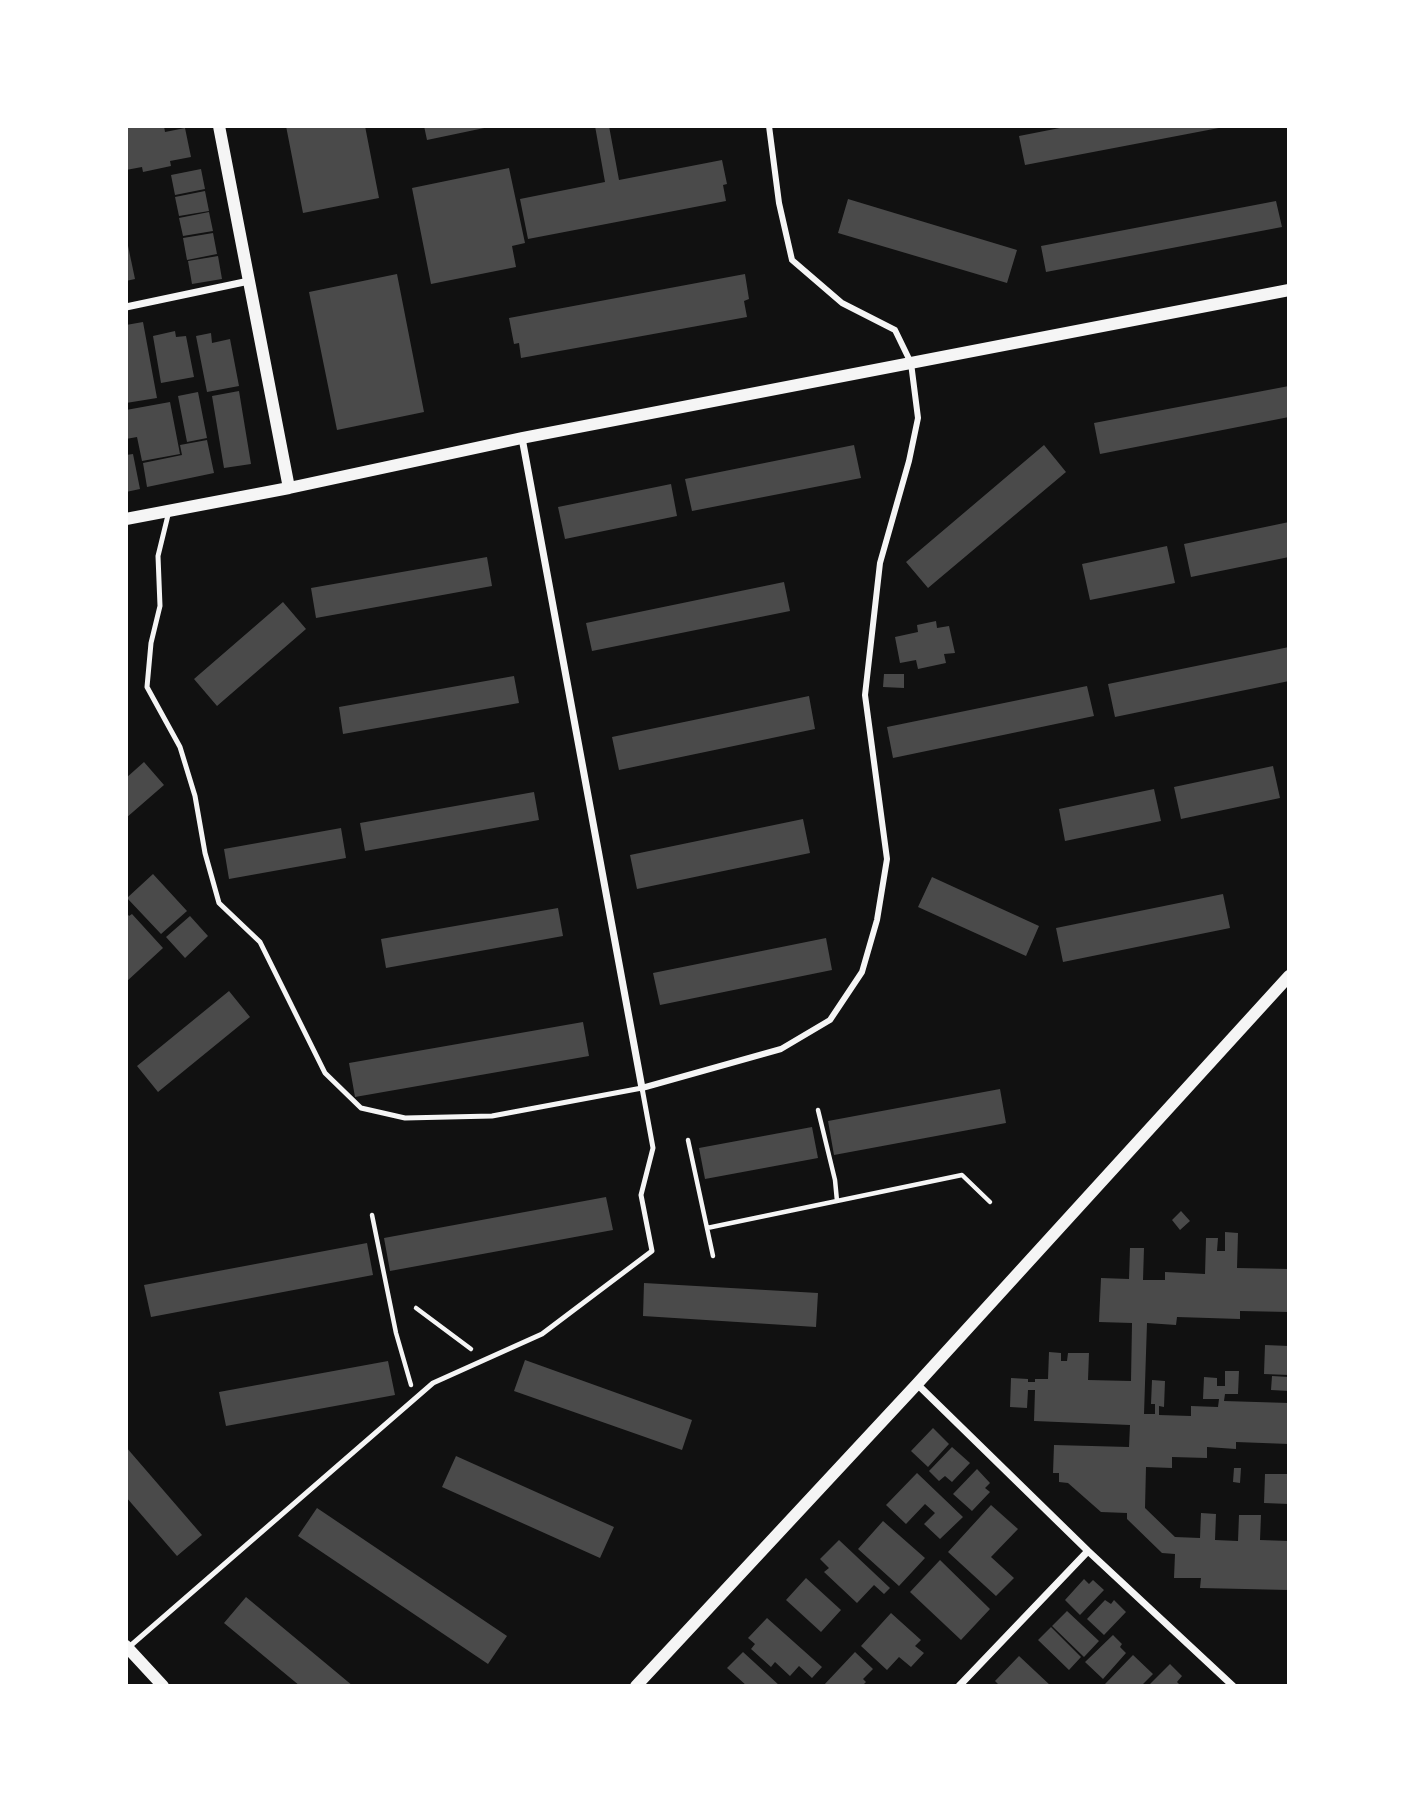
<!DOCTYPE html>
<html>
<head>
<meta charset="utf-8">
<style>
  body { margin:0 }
  #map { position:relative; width:1415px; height:1812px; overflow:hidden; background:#111; font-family:"Public Sans",sans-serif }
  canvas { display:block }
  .frame { position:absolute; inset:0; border:128px solid #fff; pointer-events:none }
</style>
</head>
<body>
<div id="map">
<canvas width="1415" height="1812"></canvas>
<div class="frame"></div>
</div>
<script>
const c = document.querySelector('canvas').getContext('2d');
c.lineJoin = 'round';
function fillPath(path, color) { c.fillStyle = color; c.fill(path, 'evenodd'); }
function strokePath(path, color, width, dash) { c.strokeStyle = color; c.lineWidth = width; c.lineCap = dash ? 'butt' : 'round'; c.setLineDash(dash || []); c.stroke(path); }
fillPath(new Path2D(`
  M 126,126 L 164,126 L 165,132 L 185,128 L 191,157 L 170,161 L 171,166 L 143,172 L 142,167 L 126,170 Z
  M 286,126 L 365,126 L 379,198 L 303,213 Z
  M 424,126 L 489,126 L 489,127 L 427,140 Z
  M 595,126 L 609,126 L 619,180 L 722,160 L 727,184 L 723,185 L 726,201 L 528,239 L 520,199 L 605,182 Z
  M 1070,126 L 1224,126 L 1224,127 L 1025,165 L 1019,136 Z
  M 509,168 L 525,243 L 512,246 L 516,267 L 431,284 L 412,188 Z
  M 201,169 L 205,189 L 175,195 L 171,175 Z
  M 205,191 L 209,211 L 179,216 L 175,197 Z
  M 848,199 L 1017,250 L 1007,283 L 838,233 Z
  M 1276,201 L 1282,227 L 1046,272 L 1041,246 Z
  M 209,212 L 213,231 L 183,236 L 179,218 Z
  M 213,233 L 217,254 L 187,260 L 183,238 Z
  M 127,241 L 135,279 L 126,281 L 126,242 Z
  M 218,256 L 222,279 L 192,284 L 188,261 Z
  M 397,274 L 424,412 L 337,430 L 309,292 Z
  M 745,274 L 749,299 L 744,301 L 747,317 L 521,358 L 519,343 L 514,344 L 509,318 Z
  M 143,322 L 157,398 L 126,403 L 126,325 Z
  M 175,331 L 176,337 L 186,336 L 194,377 L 161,383 L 153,336 Z
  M 211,333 L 212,343 L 230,339 L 239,386 L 207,392 L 196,336 Z
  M 1289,386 L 1289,417 L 1100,454 L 1094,423 Z
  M 239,391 L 251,464 L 224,468 L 212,396 Z
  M 198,392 L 207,438 L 187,442 L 178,396 Z
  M 170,402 L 180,454 L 142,461 L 137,437 L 126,439 L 126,410 Z
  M 207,440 L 214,473 L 147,487 L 143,463 L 182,455 L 180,445 Z
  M 854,445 L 861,478 L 692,511 L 685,479 Z
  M 1044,445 L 1066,472 L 928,588 L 906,562 Z
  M 133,454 L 140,489 L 126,492 L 126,455 Z
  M 671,484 L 677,516 L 565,539 L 558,507 Z
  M 1289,522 L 1289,557 L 1191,577 L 1184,544 Z
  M 1167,546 L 1175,583 L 1090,600 L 1082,564 Z
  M 487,557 L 492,586 L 316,618 L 311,588 Z
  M 784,582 L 790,611 L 592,651 L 586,623 Z
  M 283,602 L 306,629 L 217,706 L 194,679 Z
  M 936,621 L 937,628 L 949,626 L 955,653 L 944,654 L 946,663 L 918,669 L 916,660 L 900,663 L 895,637 L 918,632 L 917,625 Z
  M 1289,647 L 1289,681 L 1115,717 L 1108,684 Z
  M 884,674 L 904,674 L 904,688 L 883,687 Z
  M 514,676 L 519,703 L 343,734 L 339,707 Z
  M 1087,686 L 1094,716 L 893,758 L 887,727 Z
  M 809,696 L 815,729 L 619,770 L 612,737 Z
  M 144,762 L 164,785 L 126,818 L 126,778 Z
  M 1273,766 L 1280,798 L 1181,819 L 1174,787 Z
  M 1154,789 L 1161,821 L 1065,841 L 1059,809 Z
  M 534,792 L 539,820 L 365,851 L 360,823 Z
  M 803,819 L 810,853 L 637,889 L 630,855 Z
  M 341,828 L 346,858 L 229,879 L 224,849 Z
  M 153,874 L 187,911 L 161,934 L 127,898 Z
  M 932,877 L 1039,926 L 1026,956 L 918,907 Z
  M 1223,894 L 1230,928 L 1063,962 L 1056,928 Z
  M 558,908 L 563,936 L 386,968 L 381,939 Z
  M 126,912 L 129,916 L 132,914 L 163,948 L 126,982 Z
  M 190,916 L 208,936 L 185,958 L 166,937 Z
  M 826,938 L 832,970 L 660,1005 L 653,973 Z
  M 229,991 L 250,1017 L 158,1092 L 137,1066 Z
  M 583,1022 L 589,1056 L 355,1097 L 349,1063 Z
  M 1000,1089 L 1006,1123 L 834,1155 L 828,1121 Z
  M 812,1127 L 818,1158 L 705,1179 L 699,1148 Z
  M 606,1197 L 613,1230 L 390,1271 L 384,1238 Z
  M 1181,1211 L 1190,1221 L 1180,1230 L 1172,1220 Z
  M 1225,1232 L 1238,1233 L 1237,1268 L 1289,1269 L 1289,1312 L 1240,1311 L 1240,1319 L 1177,1317 L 1176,1325 L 1147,1323 L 1144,1414 L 1155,1414 L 1155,1404 L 1151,1404 L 1152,1380 L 1165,1381 L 1164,1407 L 1159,1406 L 1159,1415 L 1191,1416 L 1191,1406 L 1218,1407 L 1219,1399 L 1203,1399 L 1204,1377 L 1217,1378 L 1217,1386 L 1225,1386 L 1225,1371 L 1239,1371 L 1238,1394 L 1225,1394 L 1224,1401 L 1289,1403 L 1289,1444 L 1236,1442 L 1236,1449 L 1207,1447 L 1207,1458 L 1172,1457 L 1172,1468 L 1146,1467 L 1145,1508 L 1175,1537 L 1200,1538 L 1201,1513 L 1216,1514 L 1215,1540 L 1238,1541 L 1239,1515 L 1261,1515 L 1260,1540 L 1289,1541 L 1289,1590 L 1200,1588 L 1201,1578 L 1174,1578 L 1175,1554 L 1162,1553 L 1127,1519 L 1127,1513 L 1101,1512 L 1068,1483 L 1059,1482 L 1059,1473 L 1053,1473 L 1054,1445 L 1129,1447 L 1130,1425 L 1034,1421 L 1035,1390 L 1028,1390 L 1027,1408 L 1010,1407 L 1011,1378 L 1028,1379 L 1028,1382 L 1035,1382 L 1035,1379 L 1048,1379 L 1049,1352 L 1061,1353 L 1061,1361 L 1067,1361 L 1068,1353 L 1089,1353 L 1088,1380 L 1131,1381 L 1132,1323 L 1099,1322 L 1101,1278 L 1129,1279 L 1130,1248 L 1144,1248 L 1143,1280 L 1165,1280 L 1165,1272 L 1205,1274 L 1206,1238 L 1218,1238 L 1217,1251 L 1225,1251 Z
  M 367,1243 L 373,1275 L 151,1317 L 144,1285 Z
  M 644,1283 L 818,1293 L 816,1327 L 643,1316 Z
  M 1265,1345 L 1289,1346 L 1289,1375 L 1264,1374 Z
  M 525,1360 L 692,1420 L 682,1450 L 514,1391 Z
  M 388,1361 L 395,1395 L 226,1426 L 219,1392 Z
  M 1272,1376 L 1289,1377 L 1289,1391 L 1271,1390 Z
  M 933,1428 L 949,1444 L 928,1467 L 911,1451 Z
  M 126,1447 L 202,1535 L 177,1556 L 126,1497 Z
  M 952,1447 L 970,1463 L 952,1482 L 945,1476 L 939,1481 L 929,1471 Z
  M 456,1456 L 614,1527 L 600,1558 L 442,1487 Z
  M 1234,1468 L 1241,1468 L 1240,1483 L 1233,1482 Z
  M 977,1469 L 990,1483 L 985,1488 L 990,1492 L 972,1511 L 953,1494 Z
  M 917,1473 L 963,1517 L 940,1539 L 924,1524 L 935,1513 L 925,1504 L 906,1524 L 886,1505 Z
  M 1265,1474 L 1289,1474 L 1289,1504 L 1264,1503 Z
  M 991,1505 L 1018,1529 L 991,1557 L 1014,1578 L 996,1596 L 948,1552 Z
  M 317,1508 L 507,1636 L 488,1664 L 298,1536 Z
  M 883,1521 L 925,1558 L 899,1586 L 858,1549 Z
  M 839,1540 L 890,1588 L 884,1594 L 874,1585 L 857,1603 L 824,1572 L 829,1568 L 820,1559 Z
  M 940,1560 L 990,1609 L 961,1640 L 910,1592 Z
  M 806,1578 L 841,1610 L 821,1632 L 786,1600 Z
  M 1084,1579 L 1089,1584 L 1093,1580 L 1104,1590 L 1080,1615 L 1065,1600 Z
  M 246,1597 L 353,1686 L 300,1686 L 224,1623 Z
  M 1105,1600 L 1111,1604 L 1114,1600 L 1126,1612 L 1104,1635 L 1087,1619 Z
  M 1067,1611 L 1099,1641 L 1084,1657 L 1052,1626 Z
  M 891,1613 L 921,1640 L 915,1646 L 924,1653 L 911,1667 L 899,1657 L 887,1670 L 861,1646 Z
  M 767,1618 L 822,1667 L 812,1678 L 799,1666 L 790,1676 L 775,1662 L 771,1667 L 751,1649 L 755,1644 L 748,1638 Z
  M 1051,1627 L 1081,1657 L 1069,1670 L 1038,1640 Z
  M 1113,1635 L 1122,1644 L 1120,1647 L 1126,1653 L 1103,1679 L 1085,1662 Z
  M 743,1652 L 780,1686 L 747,1686 L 727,1668 Z
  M 855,1652 L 873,1669 L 863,1679 L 866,1682 L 862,1686 L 823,1686 Z
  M 1133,1655 L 1153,1674 L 1141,1686 L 1107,1686 L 1105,1684 Z
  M 1019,1656 L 1051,1686 L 1000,1686 L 995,1681 Z
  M 1170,1664 L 1182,1676 L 1177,1682 L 1181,1686 L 1148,1686 Z`), '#4a4a4a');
strokePath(new Path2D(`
  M 818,1110 L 835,1180 L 837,1201
  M 688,1140 L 713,1256
  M 372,1215 L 396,1333 L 411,1385
  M 707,1228 L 962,1175 L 990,1202
  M 416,1308 L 471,1349`), '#f5f5f5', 4.5);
strokePath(new Path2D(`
  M 129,1647 L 433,1383 L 542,1334 L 652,1251 L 641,1195 L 653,1148 L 642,1088 L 492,1116 L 405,1118 L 361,1108 L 325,1073 L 260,942 L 219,903 L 205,853 L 195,796 L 180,747 L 147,687 L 151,643 L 160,606 L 158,556 L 169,511`), '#f5f5f5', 5);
strokePath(new Path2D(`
  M 642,1088 L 781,1049 L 830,1020 L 862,972 L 877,920 L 887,859 L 865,695 L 880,563 L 909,461 L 918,418 L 911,363 L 895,330 L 842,303 L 792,260 L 779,203 L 769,126`), '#f5f5f5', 6);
strokePath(new Path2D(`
  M 126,307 L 249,281
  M 522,438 L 642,1088
  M 917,1384 L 1088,1551 L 1233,1686
  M 959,1686 L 1088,1551`), '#f5f5f5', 7);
strokePath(new Path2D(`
  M 219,126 L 289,488
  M 126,519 L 289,488 L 522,438 L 1289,290
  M 126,1646 L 163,1686
  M 636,1686 L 917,1384 L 1289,976`), '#f5f5f5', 12);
</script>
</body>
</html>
